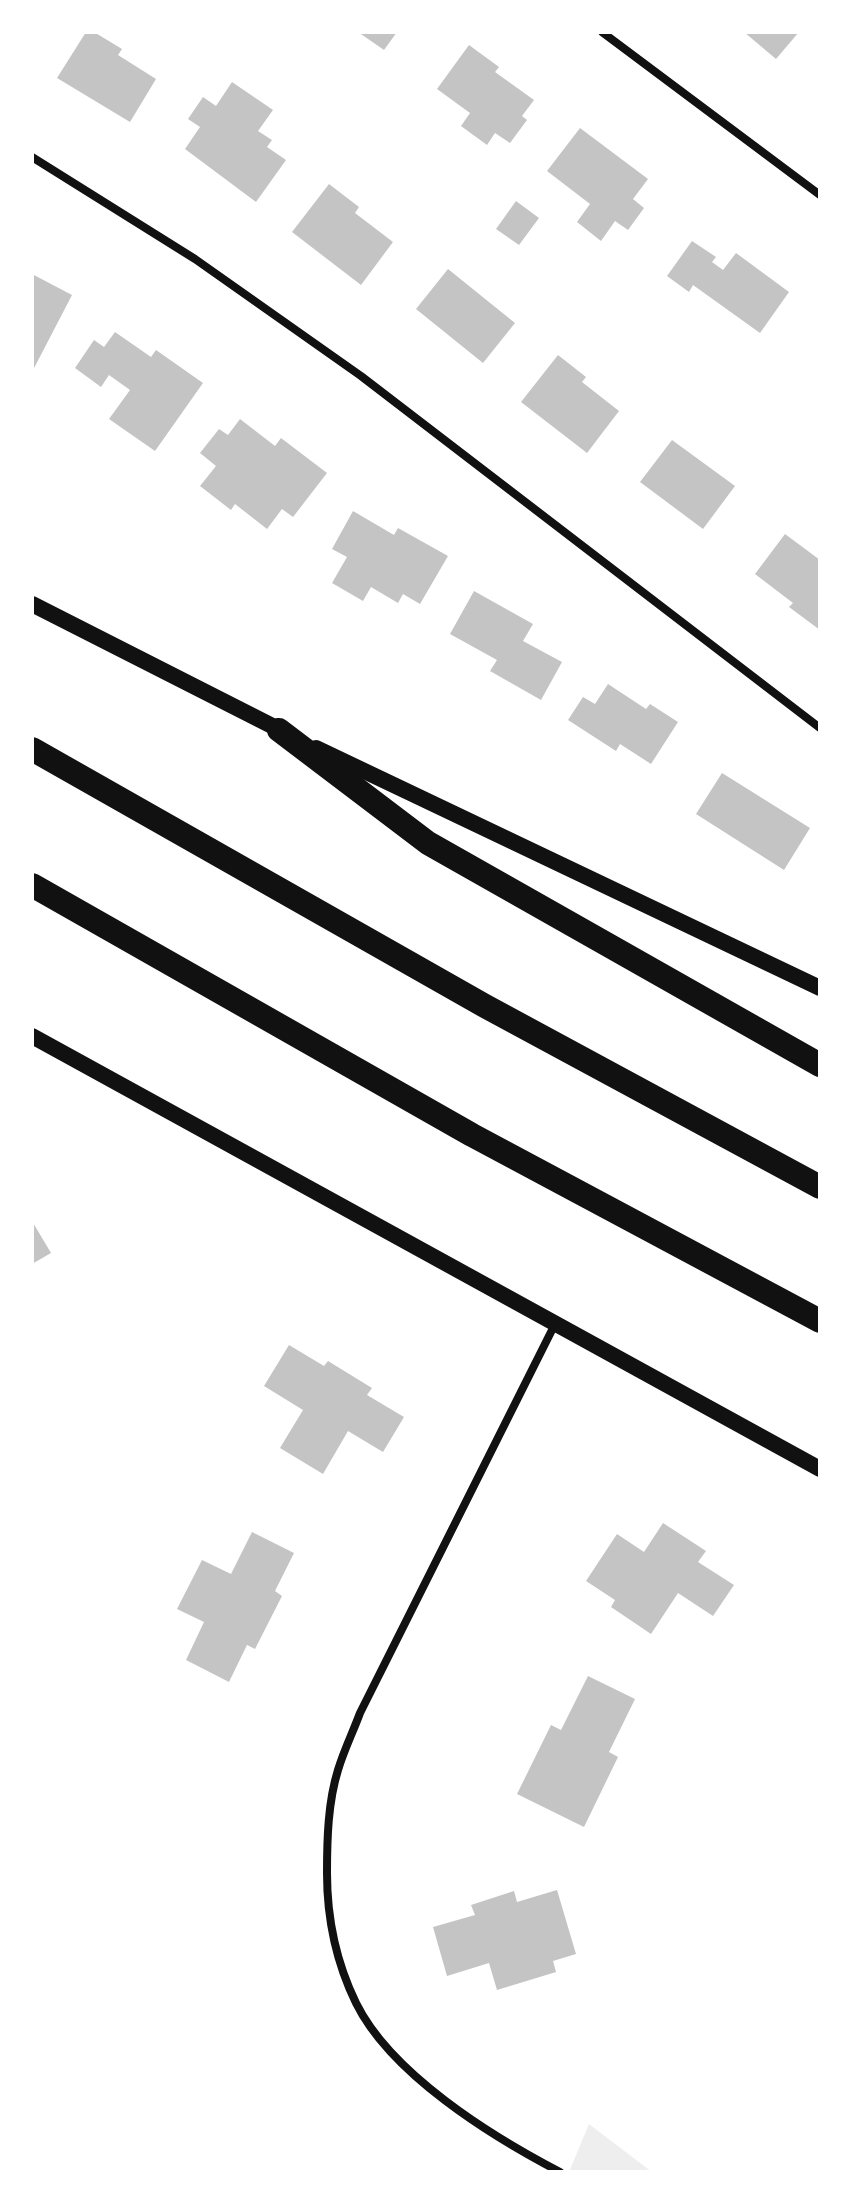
<!DOCTYPE html>
<html>
<head>
<meta charset="utf-8">
<style>
  body { margin:0 }
  #map { position:relative; width:852px; height:2204px; overflow:hidden; background:#fff; font-family:Lato,sans-serif }
  canvas { display:block }
  .frame { position:absolute; inset:0; border:34px solid #fff; pointer-events:none }
</style>
</head>
<body>
<div id="map">
<canvas width="852" height="2204"></canvas>
<div class="frame"></div>
</div>
<script>
const c = document.querySelector('canvas').getContext('2d');
c.lineJoin = 'round';
function fillPath(path, color) { c.fillStyle = color; c.fill(path, 'evenodd'); }
function strokePath(path, color, width, dash) { c.strokeStyle = color; c.lineWidth = width; c.lineCap = dash ? 'butt' : 'round'; c.setLineDash(dash || []); c.stroke(path); }
fillPath(new Path2D(`
  M 589,2124 L 652,2172 L 569,2172 Z`), '#eee');
fillPath(new Path2D(`
  M 86,32 L 94,32 L 122,49 L 118,55 L 156,79 L 130,122 L 57,78 Z
  M 358,32 L 397,32 L 384,50 Z
  M 744,32 L 799,32 L 776,59 Z
  M 469,45 L 499,67 L 495,72 L 534,100 L 522,116 L 527,120 L 510,143 L 495,133 L 487,145 L 461,126 L 470,113 L 437,89 Z
  M 232,82 L 273,110 L 258,131 L 272,140 L 267,147 L 286,160 L 256,202 L 185,149 L 200,127 L 188,119 L 203,97 L 216,106 Z
  M 580,128 L 648,179 L 633,199 L 644,208 L 628,230 L 615,221 L 601,241 L 577,222 L 590,204 L 547,171 Z
  M 329,184 L 359,207 L 355,213 L 393,242 L 361,285 L 292,232 Z
  M 516,201 L 539,218 L 519,245 L 496,229 Z
  M 692,241 L 716,257 L 712,262 L 723,270 L 736,253 L 789,292 L 760,333 L 693,285 L 689,292 L 667,276 Z
  M 448,269 L 515,323 L 483,363 L 416,309 Z
  M 32,274 L 72,295 L 32,372 Z
  M 115,332 L 151,357 L 156,350 L 203,383 L 155,451 L 109,419 L 130,390 L 109,375 L 101,387 L 75,368 L 94,340 L 104,347 Z
  M 558,355 L 586,377 L 582,382 L 619,411 L 587,453 L 521,402 Z
  M 240,419 L 275,446 L 281,438 L 327,473 L 293,517 L 282,509 L 267,529 L 235,504 L 231,510 L 200,486 L 216,466 L 200,453 L 219,429 L 228,435 Z
  M 672,440 L 735,486 L 703,529 L 640,482 Z
  M 353,511 L 394,535 L 398,528 L 448,556 L 420,604 L 403,594 L 398,603 L 371,587 L 363,601 L 332,583 L 347,557 L 332,549 Z
  M 785,534 L 820,560 L 820,630 L 789,607 L 793,603 L 755,574 Z
  M 474,591 L 533,624 L 523,641 L 562,662 L 541,700 L 490,671 L 497,660 L 450,634 Z
  M 608,684 L 646,709 L 650,704 L 678,722 L 651,764 L 620,744 L 616,751 L 568,720 L 583,697 L 595,704 Z
  M 722,773 L 810,828 L 784,870 L 696,814 Z
  M 32,1221 L 51,1253 L 32,1264 Z
  M 289,1345 L 324,1366 L 328,1361 L 372,1388 L 367,1395 L 404,1417 L 383,1452 L 348,1431 L 323,1474 L 280,1448 L 303,1410 L 264,1386 Z
  M 663,1523 L 706,1551 L 698,1562 L 734,1585 L 713,1616 L 678,1593 L 651,1634 L 611,1607 L 615,1600 L 586,1581 L 617,1534 L 644,1552 Z
  M 252,1532 L 294,1553 L 275,1591 L 282,1596 L 255,1649 L 247,1645 L 229,1682 L 186,1660 L 204,1622 L 177,1609 L 202,1560 L 231,1574 Z
  M 588,1676 L 635,1699 L 609,1752 L 618,1757 L 584,1827 L 517,1794 L 551,1725 L 561,1730 Z
  M 557,1890 L 576,1954 L 553,1961 L 556,1972 L 497,1990 L 489,1963 L 447,1976 L 433,1927 L 475,1915 L 471,1905 L 514,1891 L 517,1902 Z`), '#c4c4c4');
strokePath(new Path2D(`
  M 602,32 L 820,195
  M 32,157 L 195,259 L 361,376 L 820,728
  M 555,1324 L 360,1713 C 353,1732 344,1750 338,1770 C 328,1802 327,1839 327,1873 C 327,1917 336,1962 356,2003 C 391,2074 491,2136 560,2172`), '#111', 8);
strokePath(new Path2D(`
  M 32,604 L 288,734
  M 316,748 L 820,988
  M 32,1036 L 820,1469`), '#111', 16);
strokePath(new Path2D(`
  M 279,730 L 428,843 L 820,1065
  M 32,749 L 485,1006 L 820,1187
  M 32,885 L 472,1135 L 820,1321`), '#111', 24);
</script>
</body>
</html>
